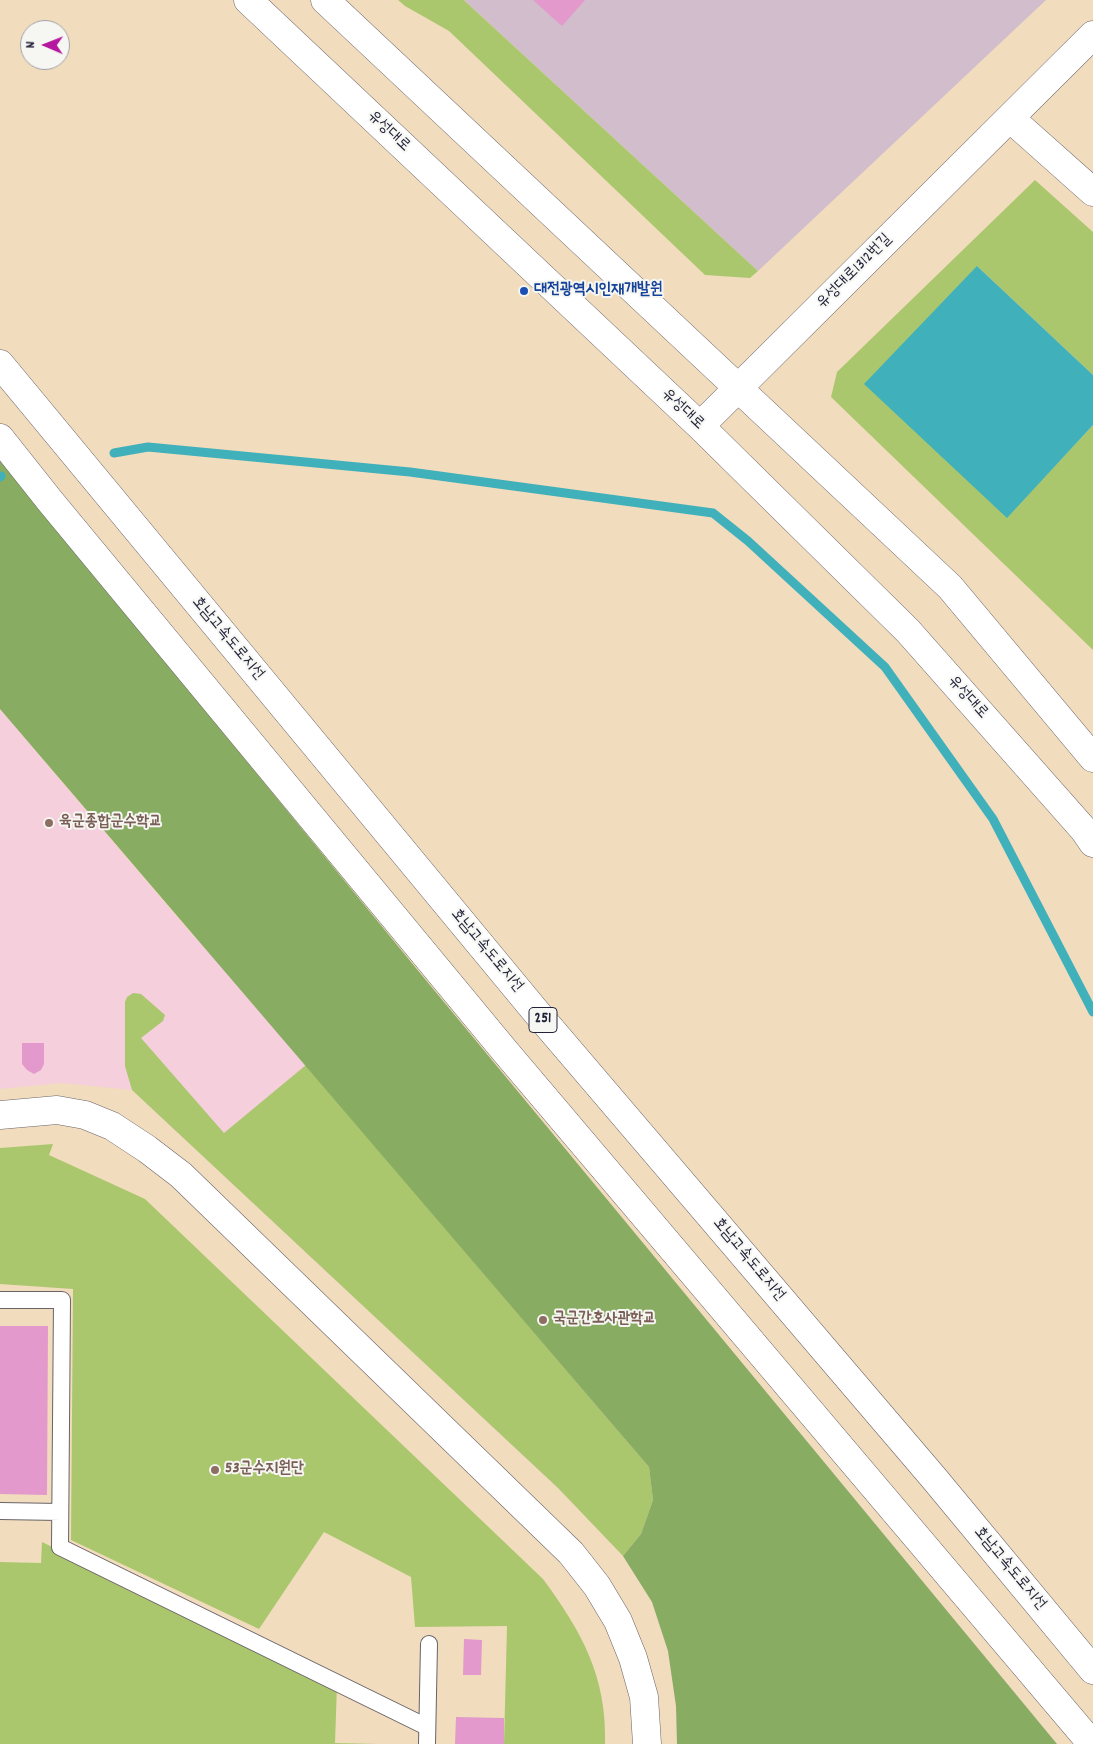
<!DOCTYPE html>
<html>
<head>
<meta charset="utf-8">
<style>
  body { margin:0 }
  #map { position:relative; width:1093px; height:1744px; overflow:hidden; background:#f1dcbd; font-family:Dekko,sans-serif }
  canvas { display:block }
  .north { position:absolute; left:20px; top:20px; width:50px; height:50px; box-sizing:border-box; background:#f6f6f2; border:1px solid #a1a1a9; border-radius:50%; rotate:271deg; font-size:14px; font-weight:700; line-height:20px; text-align:center; color:#22223b }
  .north::after { content:''; display:block; margin:auto; width:18px; height:22px; background:#b5179e; clip-path:polygon(50% 0,100% 100%,50% 72%,0 100%) }
</style>
</head>
<body>
<div id="map">
<canvas width="1093" height="1744"></canvas>
<div class="north">N</div>
</div>
<script>
const c = document.querySelector('canvas').getContext('2d');
c.lineJoin = 'round';
function fillPath(path, color) { c.fillStyle = color; c.fill(path, 'evenodd'); }
function strokePath(path, color, width, dash) { c.strokeStyle = color; c.lineWidth = width; c.lineCap = dash ? 'butt' : 'round'; c.setLineDash(dash || []); c.stroke(path); }
function write(font, color, halo, rows, align = 'center') {
  c.font = font + ' Dekko,"Poor Story",sans-serif'; c.lineWidth = 4; c.setLineDash([]); c.textBaseline = 'middle'; c.strokeStyle = halo; c.fillStyle = color; for (const [text, x, y, turn = 0] of rows) {
    c.save(); c.translate(x, y); c.rotate((+turn || 0) * Math.PI / 180); c.textAlign = isNaN(turn) ? turn : align; if (halo) c.strokeText(text, 0, 0); c.fillText(text, 0, 0); c.restore();
  }
}
fillPath(new Path2D(`
  M 0,709 L 195,938 L 420,973 L 1057,1744 L 677,1744 L 676,1706 L 668,1651 L 652,1602 L 623,1556 L 558,1488 L 132,1090 L 62,1083 L 0,1089 Z`), '#f5cfdb');
fillPath(new Path2D(`
  M 464,0 L 1046,0 L 758,271 Z`), '#d1bdcc');
fillPath(new Path2D(`
  M 398,0 L 464,0 L 466,2 L 758,271 L 750,278 L 705,275 L 449,31 L 405,6 Z
  M 1035,180 L 1093,232 L 1093,375 L 977,266 L 1007,517 L 1093,425 L 1093,650 L 831,397 L 837,372 Z
  M 133,993 L 141,994 L 165,1015 L 163,1021 L 141,1038 L 224,1133 L 306,1065 L 649,1467 L 653,1500 L 641,1534 L 623,1556 L 558,1488 L 132,1090 L 125,1066 L 125,1002 L 127,997 Z
  M 53,1144 L 49,1155 L 145,1199 L 543,1579 C 582,1632 607,1677 605,1744 L 504,1744 L 507,1626 L 415,1627 L 411,1577 L 324,1532 L 259,1629 L 71,1540 L 73,1289 L 0,1284 L 0,1148 Z
  M 42,1542 L 337,1685 L 335,1743 L 379,1744 L 0,1744 L 0,1562 L 41,1563 Z`), '#abc76e');
fillPath(new Path2D(`
  M 0,460 L 420,973 L 1057,1744 L 677,1744 L 676,1706 L 668,1651 L 652,1602 L 623,1556 L 641,1534 L 653,1500 L 649,1467 L 0,709 Z`), '#88ac61');
fillPath(new Path2D(`
  M 977,266 L 1093,375 L 1093,425 L 1007,518 L 864,384 Z`), '#40b0bb');
strokePath(new Path2D(`
  M 114,453 L 148,447 L 410,472 L 713,513 L 748,541 L 885,667 L 993,819 L 1093,1012
  M 0,477 L 1,476`), '#40b0bb', 9);
fillPath(new Path2D(`
  M 533,0 L 585,0 L 562,26 Z
  M 22,1043 L 44,1043 L 44,1064 L 41,1070 L 34,1074 L 27,1070 L 22,1064 Z
  M 0,1326 L 48,1326 L 47,1495 L 0,1494 Z
  M 464,1639 L 482,1640 L 481,1675 L 463,1675 Z
  M 456,1717 L 504,1718 L 504,1744 L 455,1744 Z`), '#e399cb');
const lane = new Path2D(`
  M 0,1300 L 62,1300 L 60,1547 L 427,1727
  M 0,1511 L 60,1512
  M 427,1744 L 429,1644`);
const street = new Path2D(`
  M 1011,119 L 1093,192`);
const secondary = new Path2D(`
  M 248,0 L 700,426 L 908,631 L 1084,830 L 1093,843
  M 325,0 L 950,587 L 1093,758
  M 700,426 L 1093,35
  M 0,1115 L 57,1110 L 85,1115 L 112,1126 L 147,1149 L 181,1175 L 571,1553 L 597,1586 L 618,1621 L 633,1658 L 644,1697 L 647,1744`);
const highway = new Path2D(`
  M 0,364 L 537,1013 L 933,1477 L 1093,1670
  M 0,438 L 50,501 L 504,1050 L 1092,1744`);
strokePath(lane, '#6a6368', 18);
strokePath(street, '#6a6368', 29);
strokePath(secondary, '#6a6368', 29);
strokePath(highway, '#6a6368', 29);
strokePath(lane, '#fff', 16);
strokePath(street, '#fff', 28);
strokePath(secondary, '#fff', 28);
strokePath(highway, '#fff', 28);
for (const [x, y, r, color] of [
  [524,291,5,"#1a4fb4"],
  [49,823,5,"#8d6e63"],
  [543,1320,5,"#8d6e63"],
  [215,1470,5,"#8d6e63"]
]) { const dot = new Path2D(); dot.arc(x, y, r, 0, 2 * Math.PI); c.fillStyle = color; c.fill(dot); strokePath(dot, '#f6f6f2', 2); }
for (const [x, y, w] of [
  [543,1020,28]
]) { const box = new Path2D(); box.roundRect(x - w / 2, y - 12.5, w, 25, 4); c.fillStyle = '#f6f6f2'; c.fill(box); strokePath(box, '#22223b', 1); }
write('bold 15px', '#22223b', null, [
  ["251",543,1020]
]);
write('16px', '#22223b', '#f6f6f2', [
  ["유성대로",388,132,43],
  ["유성대로1312번길",855,272,-45],
  ["유성대로",682,410,43],
  ["호남고속도로지선",227,639,50],
  ["유성대로",967,698,48],
  ["호남고속도로지선",486,951,50],
  ["호남고속도로지선",748,1260,50],
  ["호남고속도로지선",1009,1569,50]
]);
write('bold 16px', '#164399', '#f6f6f2', [
  ["대전광역시인재개발원",534,291]
], 'left');
write('bold 16px', '#785e54', '#f6f6f2', [
  ["육군종합군수학교",59,823],
  ["국군간호사관학교",553,1320],
  ["53군수지원단",225,1470]
], 'left');
</script>
</body>
</html>
